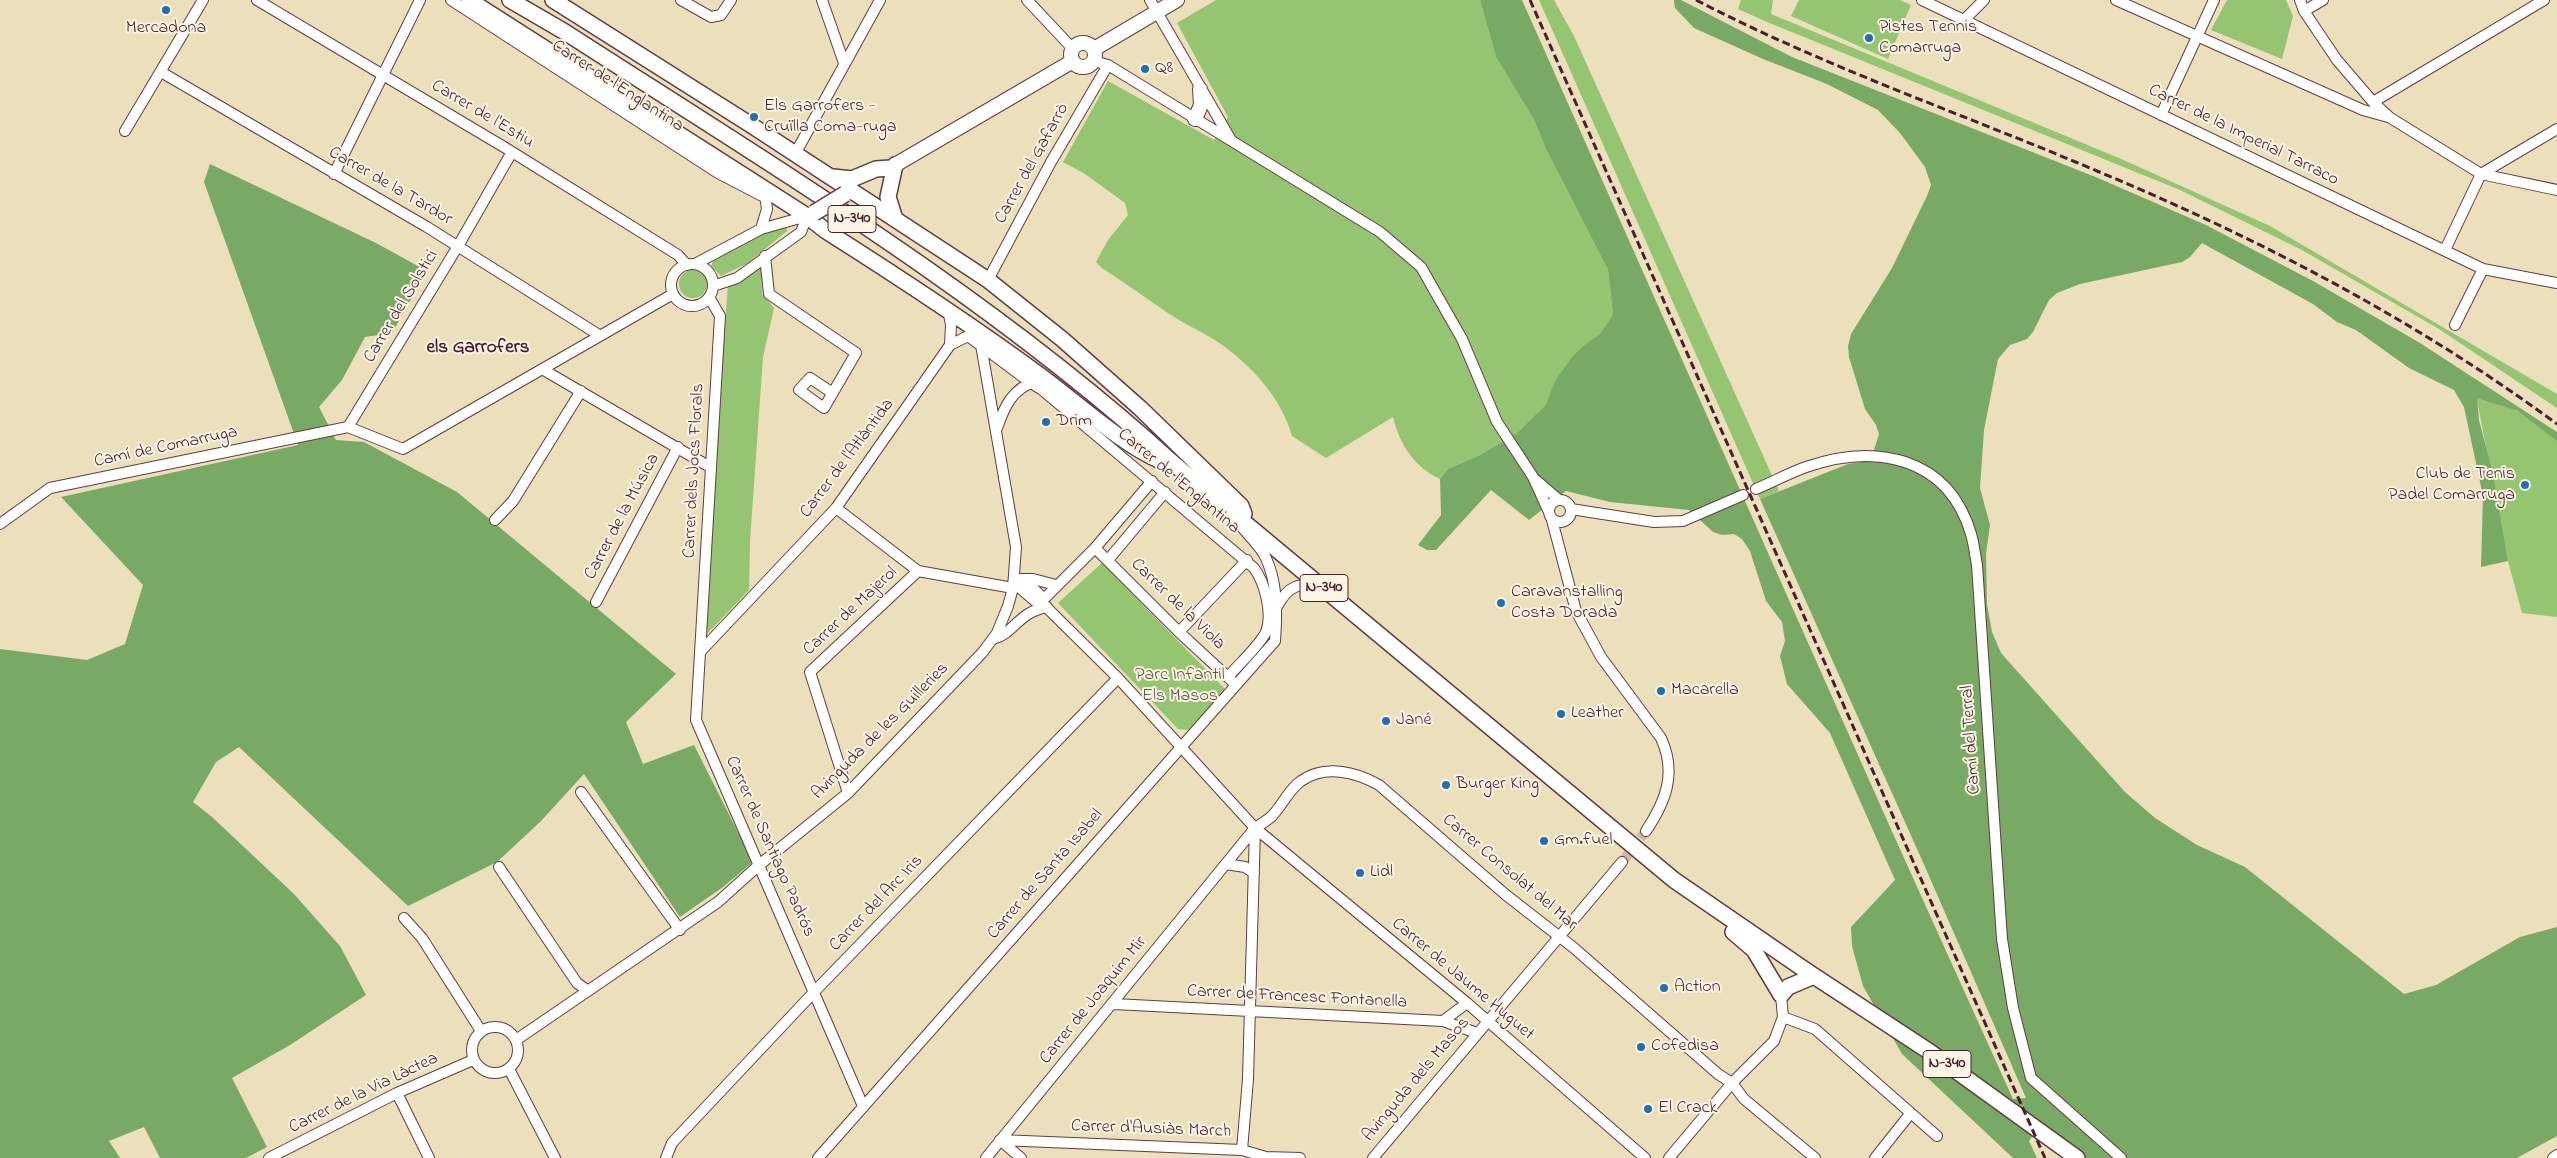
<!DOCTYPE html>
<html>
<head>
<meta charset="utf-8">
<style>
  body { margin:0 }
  canvas { display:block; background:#ecdfbc }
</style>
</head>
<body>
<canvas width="2557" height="1158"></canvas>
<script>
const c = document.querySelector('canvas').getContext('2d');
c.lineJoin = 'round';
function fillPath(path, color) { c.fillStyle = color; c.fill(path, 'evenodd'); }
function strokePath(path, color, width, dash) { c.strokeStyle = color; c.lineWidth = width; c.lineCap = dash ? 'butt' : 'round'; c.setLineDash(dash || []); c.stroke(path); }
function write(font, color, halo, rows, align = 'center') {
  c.font = font + ' "Indie Flower",sans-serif'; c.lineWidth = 4; c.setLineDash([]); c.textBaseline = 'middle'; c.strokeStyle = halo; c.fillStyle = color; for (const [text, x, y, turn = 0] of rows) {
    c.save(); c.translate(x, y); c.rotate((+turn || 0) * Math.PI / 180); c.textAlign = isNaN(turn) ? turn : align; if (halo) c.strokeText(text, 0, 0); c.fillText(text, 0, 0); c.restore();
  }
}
fillPath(new Path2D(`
  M 1216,0 L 1480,0 L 1496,57 L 1534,120 L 1546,149 L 1608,270 L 1613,314 L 1600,334 L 1584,345 L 1555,381 L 1547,405 L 1517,433 L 1480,455 L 1448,469 L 1440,479 C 1414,467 1399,443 1393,417 L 1326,458 L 1292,436 C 1281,397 1251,365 1218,342 C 1201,331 1182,323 1165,311 C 1144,297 1124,282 1102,268 L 1096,262 L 1108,240 L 1128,215 L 1125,203 L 1085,174 L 1063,162 L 1108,81 L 1214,140 L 1228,117 L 1177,23 Z
  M 1539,0 L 1554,0 L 1574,36 L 1779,491 L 1760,499 Z
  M 1741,0 L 1773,0 L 1771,14 L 2119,158 L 2270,226 L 2557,394 L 2557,408 L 2439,329 L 2302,250 L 2180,190 L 1767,22 L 1738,9 Z
  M 1799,0 L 1900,0 L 1911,5 L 1888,59 L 1791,16 Z
  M 2227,0 L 2286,0 L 2293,16 L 2282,59 L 2211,30 Z
  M 779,226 L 786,226 L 787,231 L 748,263 L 721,276 L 711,266 L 715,256 Z
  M 761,266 L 762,294 L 774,308 L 763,357 L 750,541 L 749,590 L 702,639 L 728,285 Z
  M679 284a14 14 0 1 1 28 0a14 14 0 1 1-28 0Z
  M 2476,395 L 2525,414 L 2557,438 L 2557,617 L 2522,613 L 2508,561 Z
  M 1102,563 L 1224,688 L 1224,692 L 1189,730 L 1178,729 L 1058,603 Z`), '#95c473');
fillPath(new Path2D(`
  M 1480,0 L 1522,0 L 1890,827 L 2013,1099 L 2026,1098 L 1922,860 L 1760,499 L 1848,464 L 1866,461 L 1873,453 L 1879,434 L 1876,425 L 1865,409 L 1849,357 L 1848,346 L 1851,334 L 1892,268 L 1927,196 L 1931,185 L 1925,167 L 1900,133 L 1878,110 L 1827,84 L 1763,59 L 1694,28 L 1675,8 L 1674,0 L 1681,0 L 1792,57 L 2098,178 L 2206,225 L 2313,281 L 2420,343 L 2557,432 L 2557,441 L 2518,411 L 2477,398 L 2479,420 L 2492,470 L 2508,561 L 2481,567 L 2483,496 L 2464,407 L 2454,390 L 2409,368 L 2356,330 L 2337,322 L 2313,304 L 2202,243 L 2190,257 L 2182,262 L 2080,284 L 2057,293 L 2049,300 L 2033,332 L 2027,339 L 2010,345 L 1998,359 L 1984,430 L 1980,488 L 1990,525 L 1986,554 L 1987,604 L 1992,632 L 2001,653 L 2125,792 L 2155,818 L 2197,845 L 2245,867 L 2404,994 L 2436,985 L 2520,937 L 2557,927 L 2557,1136 L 2517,1158 L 2086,1158 L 2042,1122 L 2029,1141 L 2037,1158 L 2013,1158 L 1902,1054 L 1863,986 L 1852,946 L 1851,927 L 1895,880 L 1830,733 L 1787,684 L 1780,656 L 1785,641 L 1782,622 L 1766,601 L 1750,551 L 1742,539 L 1734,534 L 1722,535 L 1713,532 L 1689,510 L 1610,502 L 1566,491 L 1529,520 L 1491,490 L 1436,550 L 1427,550 L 1418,545 L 1441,515 L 1440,479 L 1448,469 L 1480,455 L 1517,433 L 1546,405 L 1555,381 L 1572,357 L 1584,345 L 1600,334 L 1613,314 L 1608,270 L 1546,149 L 1534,120 L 1496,57 Z
  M 210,164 L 376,243 L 427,271 L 392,333 L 365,337 L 342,380 L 319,407 L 336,440 L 364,442 L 457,492 L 676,674 L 626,722 L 643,764 L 694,745 L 753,862 L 723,887 L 680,917 L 584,774 L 541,821 L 497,862 L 408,906 L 239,747 L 216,762 L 193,802 L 212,817 L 294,894 L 340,946 L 366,995 L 290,1045 L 232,1078 L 267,1147 L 246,1158 L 160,1158 L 144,1127 L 109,1141 L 120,1158 L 0,1158 L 0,649 L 87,660 L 125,644 L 143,585 L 61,497 L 298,445 L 204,182 Z`), '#78aa65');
strokePath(new Path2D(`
  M 1622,862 L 1646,831`), '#ccb99f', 10, [10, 5]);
const street = new Path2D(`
  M 257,0 L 504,147 L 678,255 L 687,265
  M 451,0 L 718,173 L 766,198
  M 681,0 L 711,17 L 721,15 L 731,0
  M 822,0 L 844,63
  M 1027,0 L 1073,49
  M 1150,0 L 1231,140
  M 1922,0 L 2483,269 L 2557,283
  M 2116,0 L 2363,110 L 2388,117
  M 2300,0 L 2304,11 L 2337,60 L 2373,102 L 2389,117 L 2481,174 L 2557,190
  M 2304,11 L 2323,0
  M 1964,20 L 1984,0
  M 1094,61 L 1108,65 L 1380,232 L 1421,267 L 1462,339 L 1497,422 L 1533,477 L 1548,510
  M 161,72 L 427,227 L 599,335
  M 2373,102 L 2544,0
  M 2161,115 L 2214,0
  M 125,131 L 203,0
  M 795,154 L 880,0
  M 334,174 L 420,0
  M 761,229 L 767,209 L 765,194
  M 2445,250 L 2481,174 L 2557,129
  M 765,256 L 769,294 L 856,353 L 824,408 L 799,390 L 810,378 L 831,392
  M 695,264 L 761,229 L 807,216
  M671 285a21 21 0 1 1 42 0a21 21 0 1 1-42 0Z
  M 988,280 L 1051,162 L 1108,65
  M 713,286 L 737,278 L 801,232 L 807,216
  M 709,297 L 720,316 L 696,720 L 863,1106
  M 948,309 L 951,325 L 950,345
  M 2455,325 L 2483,269
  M 968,336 L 1031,383 L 1041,389 L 1254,568 C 1265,583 1273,614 1266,632 C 1260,645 1238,665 1228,677
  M 542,369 L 710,467
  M 348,427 L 403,449 L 673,294
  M 348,427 L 458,246 L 512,152
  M 997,428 C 1004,408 1012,388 1035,382
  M 1537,481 L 1559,500
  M 1756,489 C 1773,482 1789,473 1806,467 C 1875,443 1948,456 1971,534 C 1974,544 1975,555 1977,565 L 2002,939 L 2013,1008 L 2031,1078 L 2121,1158
  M1549 511a11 11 0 1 1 22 0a11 11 0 1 1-22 0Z
  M 836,508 L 918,571 L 1013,588
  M 1571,509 L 1654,522 L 1683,521 L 1743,495
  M 495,520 L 513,501 L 581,391
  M 1552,520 L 1576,611 L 1601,657 L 1661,738 C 1677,773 1666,801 1646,831
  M 0,524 L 50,488 L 348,427
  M 1095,548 L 1179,632 L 1232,681
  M 1108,560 L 1165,492
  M 1021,579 L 1033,579 L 1056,585
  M 1024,579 L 1041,596 L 1041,602 L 1118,678 L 1255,828 L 1467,1003 L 1645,1158
  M 1014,583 L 1035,601 L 1041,602
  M 596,602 L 678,447
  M 1041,602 L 1095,548 L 1152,481
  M 1278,605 C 1288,586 1299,583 1319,585
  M 1179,632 L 1247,560
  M 993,639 C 1015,633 1018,612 1047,607
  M 701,651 L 836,508 L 950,345 L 968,336
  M 581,792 L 680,930
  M 848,793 L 810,672 L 918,571
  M 1226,864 L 1245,867 L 1254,873
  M 499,867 L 577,983 L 587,990
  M 404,918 L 422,938 L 481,1031
  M 1114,1004 L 1443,1021 L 1477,1033
  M 1783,1017 L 1815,1029 L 1937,1136
  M 1443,1021 L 1467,1003
  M472 1050a23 23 0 1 1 46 0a23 23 0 1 1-46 0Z
  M 516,1040 L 718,902 L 758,866 L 848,793 L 982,653 L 997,633 L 1008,606 L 1013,588 L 1016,547 L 981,345
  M 509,1069 L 555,1158
  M 397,1093 L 429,1158
  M 1000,1140 L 1242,1150 L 1266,1157 L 1300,1158
  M 1000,1140 L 1021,1158
  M 1242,1150 L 1248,1079 L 1255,828
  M 269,1158 L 397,1093 L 473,1060
  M 666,1158 L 672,1143 L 815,991 L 1118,678
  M 818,1158 L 1275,641 C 1277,612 1278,583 1265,556 C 1259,545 1248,535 1240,525
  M 986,1158 L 1255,828 C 1260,825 1266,821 1271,817 C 1282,806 1289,789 1301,781 C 1325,764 1356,772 1379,785 L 1506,895 L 1574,948 L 1718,1074 L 1732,1083 L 1744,1099 L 1815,1158
  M 1373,1158 L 1622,862
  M 1669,1158 L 1732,1083 L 1774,1041 L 1783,1017 L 1781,995
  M 1875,1158 L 1910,1114
  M 2553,1158 L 2557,1155`);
const secondary = new Path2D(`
  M1071 55a12 12 0 1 1 24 0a12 12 0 1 1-24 0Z
  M 1094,49 L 1177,0
  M 1195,119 L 1201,105 L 1200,89
  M 895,165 L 1073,61`);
const primary = new Path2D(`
  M 469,0 L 807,216 L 826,231 C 897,276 966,321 1034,371 C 1072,398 1119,443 1161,461
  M 510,0 L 565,32 C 774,167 990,296 1174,464 L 1674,880 L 1808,972 L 1930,1052 L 2077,1158
  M 553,0 L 751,125 L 988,280 L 1062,339 L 1140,408 L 1241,506 L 1244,514
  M 895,165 L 888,197 L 895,219
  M 833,177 L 852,179 L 876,169 L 890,168
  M 1733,932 L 1754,950 L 1781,995 L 1788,987 L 1814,976`);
strokePath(street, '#623c41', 12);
strokePath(secondary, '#623c41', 16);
strokePath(primary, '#623c41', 18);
strokePath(street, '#fff', 10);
strokePath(secondary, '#fff', 14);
strokePath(primary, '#fff', 15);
strokePath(new Path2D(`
  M 1530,0 L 2045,1158
  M 1696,0 C 1825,67 1963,114 2097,171 C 2260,239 2414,319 2557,424`), '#4a1f2b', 3, [8, 4]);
const primaryBridge = new Path2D(`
  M 814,213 L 845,194`);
strokePath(primaryBridge, '#623c41', 18, []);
strokePath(primaryBridge, '#fff', 15);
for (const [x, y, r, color] of [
  [166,10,5,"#1f6fb2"],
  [1869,38,5,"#1f6fb2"],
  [1145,69,5,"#1f6fb2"],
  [754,117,5,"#1f6fb2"],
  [1046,422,5,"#1f6fb2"],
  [2525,485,5,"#1f6fb2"],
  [1501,603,5,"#1f6fb2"],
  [1661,691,5,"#1f6fb2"],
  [1561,714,5,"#1f6fb2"],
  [1386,721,5,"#1f6fb2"],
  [1446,785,5,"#1f6fb2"],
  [1544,841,5,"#1f6fb2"],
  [1360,873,5,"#1f6fb2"],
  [1664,988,5,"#1f6fb2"],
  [1641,1047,5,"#1f6fb2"],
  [1648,1109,5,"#1f6fb2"]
]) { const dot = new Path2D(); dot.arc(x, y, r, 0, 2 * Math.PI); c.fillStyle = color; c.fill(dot); strokePath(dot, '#fcf5e5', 2); }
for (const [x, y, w] of [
  [852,219,48],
  [1324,588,48],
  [1947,1064,48]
]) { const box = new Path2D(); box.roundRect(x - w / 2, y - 13.5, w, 27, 4); c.fillStyle = '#fcf5e5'; c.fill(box); strokePath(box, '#4a1f2b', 1); }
write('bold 16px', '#4a1f2b', null, [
  ["N-340",852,219],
  ["N-340",1324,588],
  ["N-340",1947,1064]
]);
write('18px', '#4a1f2b', '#fcf5e5', [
  ["Pistes Tennis",1879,28],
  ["Comarruga",1879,49],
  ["Mercadona",166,29,"center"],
  ["Q8",1155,69],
  ["Els Garrofers -",764,107],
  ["Cruïlla Coma-ruga",764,128],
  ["Drim",1056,422],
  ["Club de Tenis",2515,475,"right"],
  ["Padel Comarruga",2515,496,"right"],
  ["Caravanstalling",1511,593],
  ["Costa Dorada",1511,614],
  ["Macarella",1671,691],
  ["Leather",1571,714],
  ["Jané",1396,721],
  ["Burger King",1456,785],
  ["Gm.fuel",1554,841],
  ["Lidl",1370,873],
  ["Action",1674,988],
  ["Cofedisa",1651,1047],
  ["El Crack",1658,1109]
], 'left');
write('18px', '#4a1f2b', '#fcf5e5', [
  ["Carrer de l'Englantina",617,87,33],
  ["Carrer de l'Estiu",482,115,31],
  ["Carrer de la Imperial Tarraco",2243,136,26],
  ["Carrer del Gafarrò",1033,164,-61],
  ["Carrer de la Tardor",390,187,30],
  ["Carrer del Solstici",402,307,-59],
  ["Camí de Comarruga",166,448,-12],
  ["Carrer de l'Atlàntida",848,459,-53],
  ["Carrer dels Jocs Florals",695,471,-87],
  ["Carrer de l'Englantina",1178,482,40],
  ["Carrer de la Música",623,517,-62],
  ["Carrer de la Viola",1177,605,44],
  ["Carrer de Majerol",851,612,-43],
  ["Avinguda de les Guilleries",881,732,-45],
  ["Camí del Terral",1972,740,-94],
  ["Carrer de Santiago Padrós",769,847,66],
  ["Carrer Consolat del Mar",1509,873,40],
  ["Carrer de Santa Isabel",1046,875,-49],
  ["Carrer del Arc Iris",877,904,-46],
  ["Carrer de Jaume Huguet",1462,980,40],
  ["Carrer de Francesc Fontanella",1297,998,3],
  ["Carrer de Joaquim Mir",1094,1001,-51],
  ["Avinguda dels Masos",1417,1080,-50],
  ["Carrer de la Via Làctea",364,1094,-26],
  ["Carrer d'Ausiàs March",1151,1130,2]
]);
write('18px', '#605141', '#fcf5e5', [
  ["Parc Infantil",1180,676],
  ["Els Masos",1180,697]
]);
write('bold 19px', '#4a1f2b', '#fcf5e5', [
  ["els Garrofers",478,349]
]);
</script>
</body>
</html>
